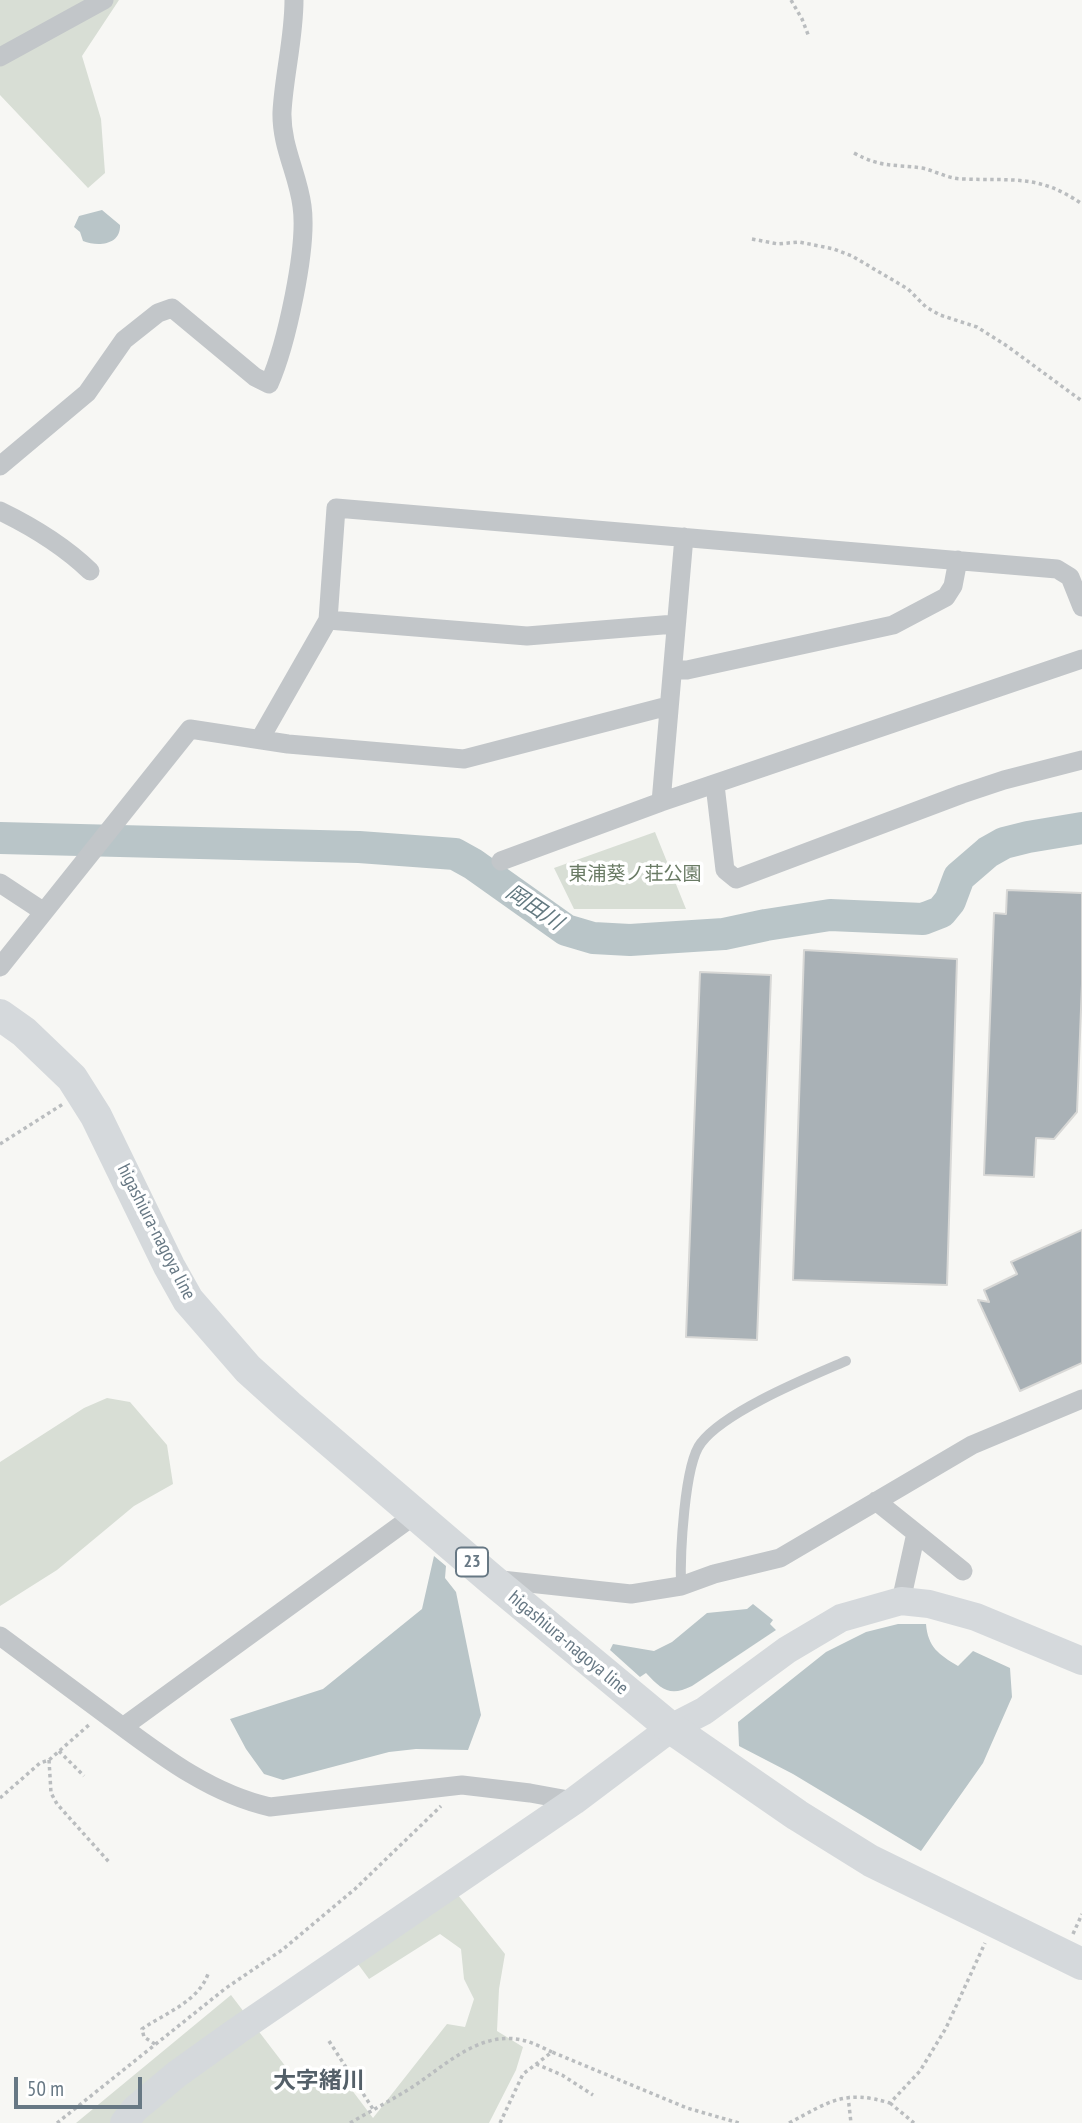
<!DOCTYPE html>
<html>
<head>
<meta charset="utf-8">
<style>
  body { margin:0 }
  #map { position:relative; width:1082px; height:2123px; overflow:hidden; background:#f7f7f4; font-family:"PT Sans Narrow",sans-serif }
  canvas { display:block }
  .scale { position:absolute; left:14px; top:2077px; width:128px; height:32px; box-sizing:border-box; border:4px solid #677884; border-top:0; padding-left:9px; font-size:21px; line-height:24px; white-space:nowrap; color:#677884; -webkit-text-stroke:5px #fff; paint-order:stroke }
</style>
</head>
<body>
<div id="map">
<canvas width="1082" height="2123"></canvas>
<div class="scale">50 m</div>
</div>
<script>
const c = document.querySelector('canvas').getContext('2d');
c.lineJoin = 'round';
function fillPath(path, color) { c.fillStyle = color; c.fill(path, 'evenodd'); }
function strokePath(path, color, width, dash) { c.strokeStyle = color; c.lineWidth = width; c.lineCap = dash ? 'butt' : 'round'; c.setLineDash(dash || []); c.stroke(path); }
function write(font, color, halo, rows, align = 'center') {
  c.font = font + ' "PT Sans Narrow","Noto Sans JP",sans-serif'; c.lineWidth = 7; c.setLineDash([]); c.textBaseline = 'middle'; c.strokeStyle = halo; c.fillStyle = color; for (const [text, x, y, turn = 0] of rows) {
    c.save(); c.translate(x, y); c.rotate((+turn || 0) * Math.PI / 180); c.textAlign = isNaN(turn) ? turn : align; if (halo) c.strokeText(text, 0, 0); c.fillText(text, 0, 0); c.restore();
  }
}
fillPath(new Path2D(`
  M 0,0 L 119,0 L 82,56 L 101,119 L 105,173 L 88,188 L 0,95 Z
  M 655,832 L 686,909 L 574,909 L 554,868 Z
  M 107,1398 L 130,1402 L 167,1445 L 173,1484 L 134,1506 L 57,1570 L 0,1606 L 0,1462 L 84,1408 Z
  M 458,1895 L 505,1954 L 499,1989 L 497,2031 L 523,2047 L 516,2070 L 489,2123 L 76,2123 L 231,1995 L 302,2088 L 336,2069 L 373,2118 L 447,2024 L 465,2027 L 474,1999 L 464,1979 L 461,1949 L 440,1934 L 369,1979 L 358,1964 Z`), '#d8ded5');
fillPath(new Path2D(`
  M 102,210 L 120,225 C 121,245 98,247 83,241 L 80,232 L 74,227 L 79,216 Z
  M 434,1556 L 446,1566 L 445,1578 L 456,1592 L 481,1715 L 468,1750 L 416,1749 L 389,1752 L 283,1780 L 264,1774 L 246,1749 L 230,1719 L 323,1689 L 422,1609 Z
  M 753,1604 L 773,1620 L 770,1624 L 776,1630 L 692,1686 C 670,1697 662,1690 646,1673 L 640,1677 L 610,1650 L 613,1644 L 654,1651 L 672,1642 L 707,1613 L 747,1609 Z
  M 898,1624 L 926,1624 C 928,1647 938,1654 958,1666 L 973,1651 L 1010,1668 L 1012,1697 L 983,1763 L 921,1851 L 793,1774 L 739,1746 L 738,1722 L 826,1652 L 866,1632 Z`), '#b9c5c8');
strokePath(new Path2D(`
  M 0,838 L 359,847 L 455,854 L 473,864 L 566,930 L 593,938 L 630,940 L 724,934 L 766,925 L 830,915 L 923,919 L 941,912 L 950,901 L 959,877 L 988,852 L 1004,843 L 1028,837 L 1082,828`), '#b9c5c8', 32);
const building = new Path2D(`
  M 1007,890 L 1082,893 L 1082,984 L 1077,1112 L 1054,1139 L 1036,1138 L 1034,1177 L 984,1175 L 994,913 L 1006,914 Z
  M 804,950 L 957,959 L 947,1285 L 793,1280 Z
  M 700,972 L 771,975 L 757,1340 L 686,1337 Z
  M 1082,1230 L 1082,1363 L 1020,1391 L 978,1300 L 989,1302 L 984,1290 L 1017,1274 L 1011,1262 Z`);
fillPath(building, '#a9b1b6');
strokePath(building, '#d8d8d6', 2);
strokePath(new Path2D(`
  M 791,0 L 802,19 L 809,37
  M 854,153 C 882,168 893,164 922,168 C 936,171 948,179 963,179 C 1012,181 1039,174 1082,204
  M 752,239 L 778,244 L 799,242 L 834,249 L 852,256 L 908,289 L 926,307 L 940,315 L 977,327 L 1007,346 L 1082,401
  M 0,1144 L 63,1104
  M 59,1751 L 84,1776
  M 49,1760 L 51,1793 L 57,1804 L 109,1862
  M 0,1798 L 40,1763 L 49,1760 L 90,1724
  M 1073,1934 L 1082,1914
  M 329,2041 L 373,2109
  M 155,2044 L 144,2037 L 142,2029 C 165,2013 198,2002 208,1974
  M 536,2064 L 562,2075 L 593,2095
  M 848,2096 L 851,2123
  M 890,2103 L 914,2123
  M 57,2123 L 226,1988 L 282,1950 L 355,1889 L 441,1806
  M 350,2123 C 369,2112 388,2102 406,2091 C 441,2070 477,2030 522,2040 C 532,2042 543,2048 552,2052
  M 500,2123 L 523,2074 L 552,2052 L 687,2108 L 739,2123
  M 789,2123 C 829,2102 844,2089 890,2103 L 920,2071 L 946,2028 L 985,1943`), '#babdbf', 3.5, [3.5, 3.5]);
strokePath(new Path2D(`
  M 681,1586 C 680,1556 684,1464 701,1443 C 725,1411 809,1377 846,1361`), '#c2c6c9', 10);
strokePath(new Path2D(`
  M 0,57 L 104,0
  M 0,466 L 87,393 L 124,340 L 158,313 L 172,308 L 255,377 L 269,384 C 286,346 308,247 302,206 C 298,174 281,146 282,112 C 284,75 294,38 294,0
  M 0,511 C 33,527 64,546 90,571
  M 328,620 L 527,636 L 675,624
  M 673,670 L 687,670 L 893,625 L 946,597 L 953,586 L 958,560
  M 260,739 L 328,620 L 336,508 L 1057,569 L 1070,577 L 1082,607
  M 715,785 L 725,870 L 736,879 L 962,794 L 1004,780 L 1082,760
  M 661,802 L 684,537
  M 501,861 L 661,802 L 1082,659
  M 0,883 L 44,912
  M 0,967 L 190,729 L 288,744 L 464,759 L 668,706
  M 876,1501 L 916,1533 L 901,1601
  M 916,1533 L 963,1571
  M 492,1579 L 631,1594 L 681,1586 L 714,1574 L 780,1558 L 972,1445 L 1082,1399
  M 0,1636 C 36,1663 72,1689 108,1716 C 158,1753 208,1793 270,1807 L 462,1785 L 530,1793 L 574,1801
  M 123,1727 L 416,1514`), '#c2c6c9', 19);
strokePath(new Path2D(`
  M 124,2123 L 135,2109 L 177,2074 L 237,2031 L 574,1801 L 671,1728 L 704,1711 L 787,1650 L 841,1618 L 901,1601 L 929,1604 L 976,1617 L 1082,1661`), '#d5d9dc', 28);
strokePath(new Path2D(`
  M 0,1015 L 24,1032 L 72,1078 L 96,1116 L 169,1266 L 188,1300 L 248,1369 L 289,1406 L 491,1579 L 671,1728 L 797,1815 L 871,1861 L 1082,1964`), '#d5d9dc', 32);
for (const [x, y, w] of [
  [472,1562,32]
]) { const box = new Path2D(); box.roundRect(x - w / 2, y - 14.5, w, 29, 5); c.fillStyle = '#fff'; c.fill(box); strokePath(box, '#677884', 2); }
write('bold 18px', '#677884', null, [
  ["23",472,1562]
]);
write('19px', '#6a7b65', '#fff', [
  ["東浦葵ノ荘公園",635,875]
]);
write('19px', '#677884', '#fff', [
  ["higashiura-nagoya line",156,1232,63],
  ["higashiura-nagoya line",568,1643,40]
]);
write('italic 21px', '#637980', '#fff', [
  ["岡田川",534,908,34]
]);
write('bold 23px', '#546069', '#fff', [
  ["大字緒川",319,2081]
]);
</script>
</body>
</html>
